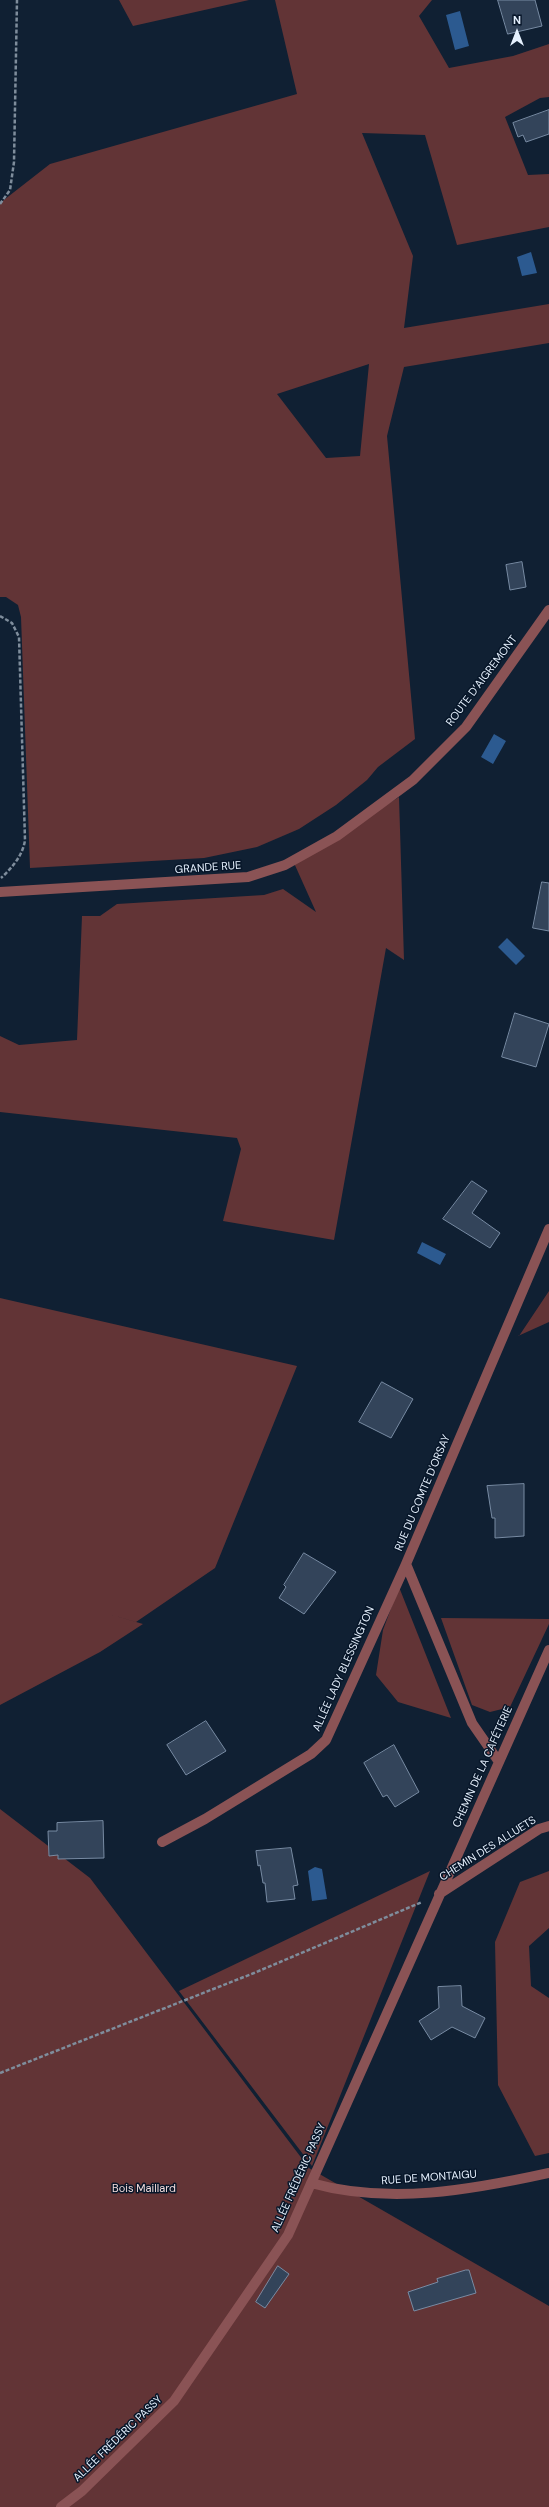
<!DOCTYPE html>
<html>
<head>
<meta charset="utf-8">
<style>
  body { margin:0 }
  #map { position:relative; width:549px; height:2507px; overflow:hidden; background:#102033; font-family:"DM Sans",sans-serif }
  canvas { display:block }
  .north { position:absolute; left:497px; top:12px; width:40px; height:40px; -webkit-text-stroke:3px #071629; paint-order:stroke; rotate:0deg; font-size:11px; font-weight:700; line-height:16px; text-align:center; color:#e5f0fd }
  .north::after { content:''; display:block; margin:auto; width:14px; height:18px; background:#e5f0fd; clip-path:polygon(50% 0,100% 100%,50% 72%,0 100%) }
</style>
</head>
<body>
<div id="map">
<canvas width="549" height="2507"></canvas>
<div class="north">N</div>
</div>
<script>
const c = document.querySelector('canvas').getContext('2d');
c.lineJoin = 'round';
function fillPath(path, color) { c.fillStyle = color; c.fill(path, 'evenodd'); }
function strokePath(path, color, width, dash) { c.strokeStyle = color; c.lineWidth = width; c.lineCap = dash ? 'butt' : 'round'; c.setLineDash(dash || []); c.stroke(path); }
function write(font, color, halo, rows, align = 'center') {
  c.font = font + ' "DM Sans",sans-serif'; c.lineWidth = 3; c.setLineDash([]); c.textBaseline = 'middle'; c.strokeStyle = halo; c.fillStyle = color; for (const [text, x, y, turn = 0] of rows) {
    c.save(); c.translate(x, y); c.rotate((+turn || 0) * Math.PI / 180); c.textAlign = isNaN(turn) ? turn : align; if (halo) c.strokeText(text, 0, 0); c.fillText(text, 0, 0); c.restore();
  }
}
fillPath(new Path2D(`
  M 119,0 L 249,0 L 133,26 Z
  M 275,0 L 432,0 L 419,16 L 449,68 L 513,56 L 549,44 L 549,97 L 540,98 L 505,117 L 528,175 L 549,174 L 549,227 L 457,245 L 425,135 L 362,133 L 413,256 L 404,328 L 549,304 L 549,343 L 404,367 L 387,436 L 415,739 L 378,767 L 367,780 L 336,805 L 299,829 L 257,847 L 204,858 L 30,868 L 21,617 L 18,605 L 6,597 L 0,597 L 0,203 L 50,164 L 297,94 ZM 369,364 L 360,456 L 326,458 L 277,394 Z
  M 399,797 L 404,960 L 386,948 L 334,1240 L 223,1221 L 241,1149 L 237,1138 L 0,1112 L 0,1036 L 19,1045 L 77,1040 L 82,916 L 100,916 L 117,904 L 264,895 L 283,889 L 316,912 L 294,863 Z
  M 549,1291 L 549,1322 L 518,1336 L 519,1336 Z
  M 0,1298 L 297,1366 L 215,1568 L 136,1622 L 71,1603 L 143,1624 L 100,1652 L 0,1705 Z
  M 399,1587 L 451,1718 L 398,1702 L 376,1675 L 383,1630 Z
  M 441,1618 L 549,1619 L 549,1624 L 510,1707 L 490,1712 L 472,1705 Z
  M 0,1809 L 90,1878 L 309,2168 L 549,2306 L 549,2507 L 0,2507 Z
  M 430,1871 L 312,2166 L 179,1991 Z
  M 549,1871 L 549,1928 L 529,1946 L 531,1986 L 549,1998 L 549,2153 L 535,2156 L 498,2085 L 495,1942 L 520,1882 Z`), '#623436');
fillPath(new Path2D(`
  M 460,11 L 469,46 L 455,50 L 446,15 Z
  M 531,252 L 537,273 L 522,276 L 517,257 Z
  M 494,734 L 506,741 L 493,764 L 481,757 Z
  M 507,938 L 525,956 L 516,965 L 498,947 Z
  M 422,1242 L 446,1254 L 440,1265 L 417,1253 Z
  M 315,1867 L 322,1869 L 327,1899 L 312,1901 L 308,1871 Z`), '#2c5a90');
const building = new Path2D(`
  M 498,0 L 535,0 L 542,26 L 508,34 Z
  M 549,110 L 549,134 L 526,142 L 523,135 L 518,137 L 513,123 Z
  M 522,562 L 526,587 L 510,590 L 506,565 Z
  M 542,882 L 549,883 L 549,931 L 533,928 Z
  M 515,1013 L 549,1024 L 536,1067 L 502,1057 Z
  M 472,1181 L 487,1191 L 472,1213 L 500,1233 L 490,1248 L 443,1219 Z
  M 382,1382 L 413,1399 L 391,1438 L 359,1422 Z
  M 524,1484 L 524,1536 L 495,1538 L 495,1518 L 492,1518 L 487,1486 Z
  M 304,1553 L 336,1572 L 304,1614 L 279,1598 L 286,1587 L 284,1585 Z
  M 206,1721 L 226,1751 L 186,1775 L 167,1745 Z
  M 394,1745 L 419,1792 L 395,1807 L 387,1795 L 383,1797 L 364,1763 Z
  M 103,1821 L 104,1858 L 58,1859 L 58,1855 L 49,1856 L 48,1831 L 57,1831 L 57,1823 Z
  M 291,1848 L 298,1885 L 293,1886 L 295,1899 L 267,1902 L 265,1883 L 263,1883 L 260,1865 L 258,1866 L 256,1851 Z
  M 461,1986 L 462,2006 L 485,2018 L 475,2038 L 452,2027 L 431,2040 L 419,2021 L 439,2008 L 438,1987 Z
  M 278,2266 L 289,2274 L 265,2308 L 256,2302 Z
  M 466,2270 L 469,2270 L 476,2293 L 414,2311 L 408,2292 L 438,2282 L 437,2279 Z`);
fillPath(building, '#33445a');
strokePath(building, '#788ba3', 1);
strokePath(new Path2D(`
  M 0,204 L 10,190 L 14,162 L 17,0
  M 0,616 L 12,623 L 19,637 L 25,840 C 23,855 12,868 1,878
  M 0,2073 L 254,1973 L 422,1902`), '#7f8d9c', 2.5, [4, 2]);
strokePath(new Path2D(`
  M 406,1564 L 472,1723 L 499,1762
  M 162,1842 L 205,1819 L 311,1754 L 326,1740 L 406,1564 L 549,1229
  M 439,1894 L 539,1829 L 549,1826
  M 311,2183 C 389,2205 472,2190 549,2173
  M 61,2507 L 82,2491 L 174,2401 L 288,2235 L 549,1650`), '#8a5355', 10);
strokePath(new Path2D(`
  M 0,892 L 248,877 L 285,865 L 337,836 L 413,780 L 466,727 L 549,610`), '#8a5355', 10);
write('11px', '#e5f0fd', '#071629', [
  ["ROUTE D’AIGREMONT",482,681,-53],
  ["GRANDE RUE",208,868,-4],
  ["RUE DU COMTE D'ORSAY",423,1493,-67],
  ["ALLÉE LADY BLESSINGTON",344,1669,-66],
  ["CHEMIN DE LA CAFÉTERIE",483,1767,-66],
  ["CHEMIN DES ALLUETS",488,1849,-32],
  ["ALLÉE FRÉDÉRIC PASSY",299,2178,-66],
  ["RUE DE MONTAIGU",429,2178,-4],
  ["ALLÉE FRÉDÉRIC PASSY",118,2439,-44]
]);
write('11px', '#f4dcdc', '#071629', [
  ["Bois Maillard",144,2189]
]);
</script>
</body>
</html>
